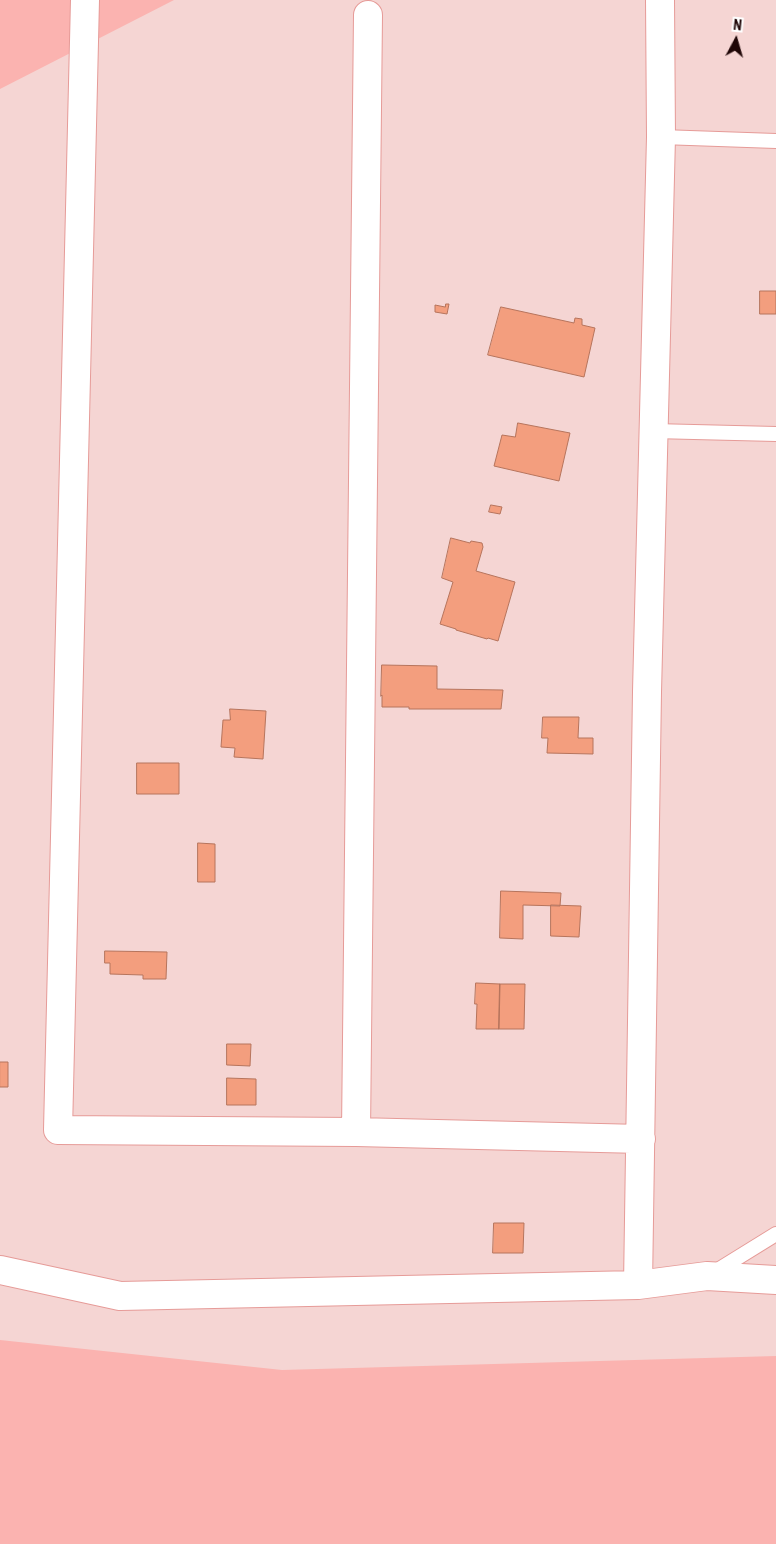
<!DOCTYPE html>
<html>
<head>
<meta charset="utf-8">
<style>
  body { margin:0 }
  #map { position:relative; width:776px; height:1544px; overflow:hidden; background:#f5d5d3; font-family:"Roboto Condensed",sans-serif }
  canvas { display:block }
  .north { position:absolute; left:711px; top:15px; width:50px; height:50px; -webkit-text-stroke:4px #fff; paint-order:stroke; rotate:6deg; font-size:14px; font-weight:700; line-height:20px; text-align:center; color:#1f0606 }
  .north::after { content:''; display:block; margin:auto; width:18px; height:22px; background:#1f0606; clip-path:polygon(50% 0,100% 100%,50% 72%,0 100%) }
</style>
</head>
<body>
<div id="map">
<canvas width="776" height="1544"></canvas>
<div class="north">N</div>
</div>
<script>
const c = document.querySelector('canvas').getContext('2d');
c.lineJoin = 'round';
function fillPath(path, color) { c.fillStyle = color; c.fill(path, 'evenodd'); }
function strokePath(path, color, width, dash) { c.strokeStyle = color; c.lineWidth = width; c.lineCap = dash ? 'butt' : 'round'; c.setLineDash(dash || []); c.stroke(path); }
fillPath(new Path2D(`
  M 0,0 L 174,0 L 0,89 Z
  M 0,1340 L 282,1370 L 776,1356 L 776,1544 L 0,1544 Z`), '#fbb3b0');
const building = new Path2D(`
  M 760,291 L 776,291 L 776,314 L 760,314 Z
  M 446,304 L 449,304 L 447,314 L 435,312 L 435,305 L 445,307 Z
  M 501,307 L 574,323 L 575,318 L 582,319 L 582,325 L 595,328 L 584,377 L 488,355 Z
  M 518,423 L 570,433 L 559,481 L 494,466 L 502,435 L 515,437 Z
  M 491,505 L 502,507 L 500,514 L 489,512 Z
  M 451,538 L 470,543 L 471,541 L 482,543 L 483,547 L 476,571 L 515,582 L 498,641 L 488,638 L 487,639 L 456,630 L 456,629 L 440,624 L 453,582 L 442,578 Z
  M 382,665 L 437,666 L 437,689 L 503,690 L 501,709 L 409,709 L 409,707 L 382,707 L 382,695 L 381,696 Z
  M 230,709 L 266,711 L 263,759 L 234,757 L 235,748 L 221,747 L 223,720 L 230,720 Z
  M 543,717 L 579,717 L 578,738 L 593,738 L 593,754 L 547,753 L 548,738 L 542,738 Z
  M 137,763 L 179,763 L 179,794 L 137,794 Z
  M 198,843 L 215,844 L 215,882 L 198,882 Z
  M 501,891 L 561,893 L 560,906 L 523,905 L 523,939 L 500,938 Z
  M 551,905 L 581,906 L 579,937 L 551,936 Z
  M 105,951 L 167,952 L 166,979 L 143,979 L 143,975 L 110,974 L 110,963 L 105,963 Z
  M 476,983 L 500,984 L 499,1029 L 476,1029 L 477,1004 L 475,1004 Z
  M 500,984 L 525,984 L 524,1029 L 499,1029 Z
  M 227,1044 L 251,1044 L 250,1066 L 227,1065 Z
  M 0,1062 L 8,1062 L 8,1087 L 0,1087 Z
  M 227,1078 L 256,1079 L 256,1105 L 227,1105 Z
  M 494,1223 L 524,1223 L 523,1253 L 493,1253 Z`);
fillPath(building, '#f39e7e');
strokePath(building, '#b6745c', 1);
const service = new Path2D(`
  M 661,137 L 776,141
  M 653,431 L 776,434
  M 713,1273 L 776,1234`);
const minor = new Path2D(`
  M 85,0 L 58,1130 L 356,1132 L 641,1139
  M 356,1132 L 368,15
  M 0,1270 L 120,1296 L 638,1285 L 707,1276 L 776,1280
  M 638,1285 L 647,692 L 661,137 L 660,0`);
strokePath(service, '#e69b98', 16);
strokePath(minor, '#e69b98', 30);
strokePath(service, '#fff', 14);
strokePath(minor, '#fff', 28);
</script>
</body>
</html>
